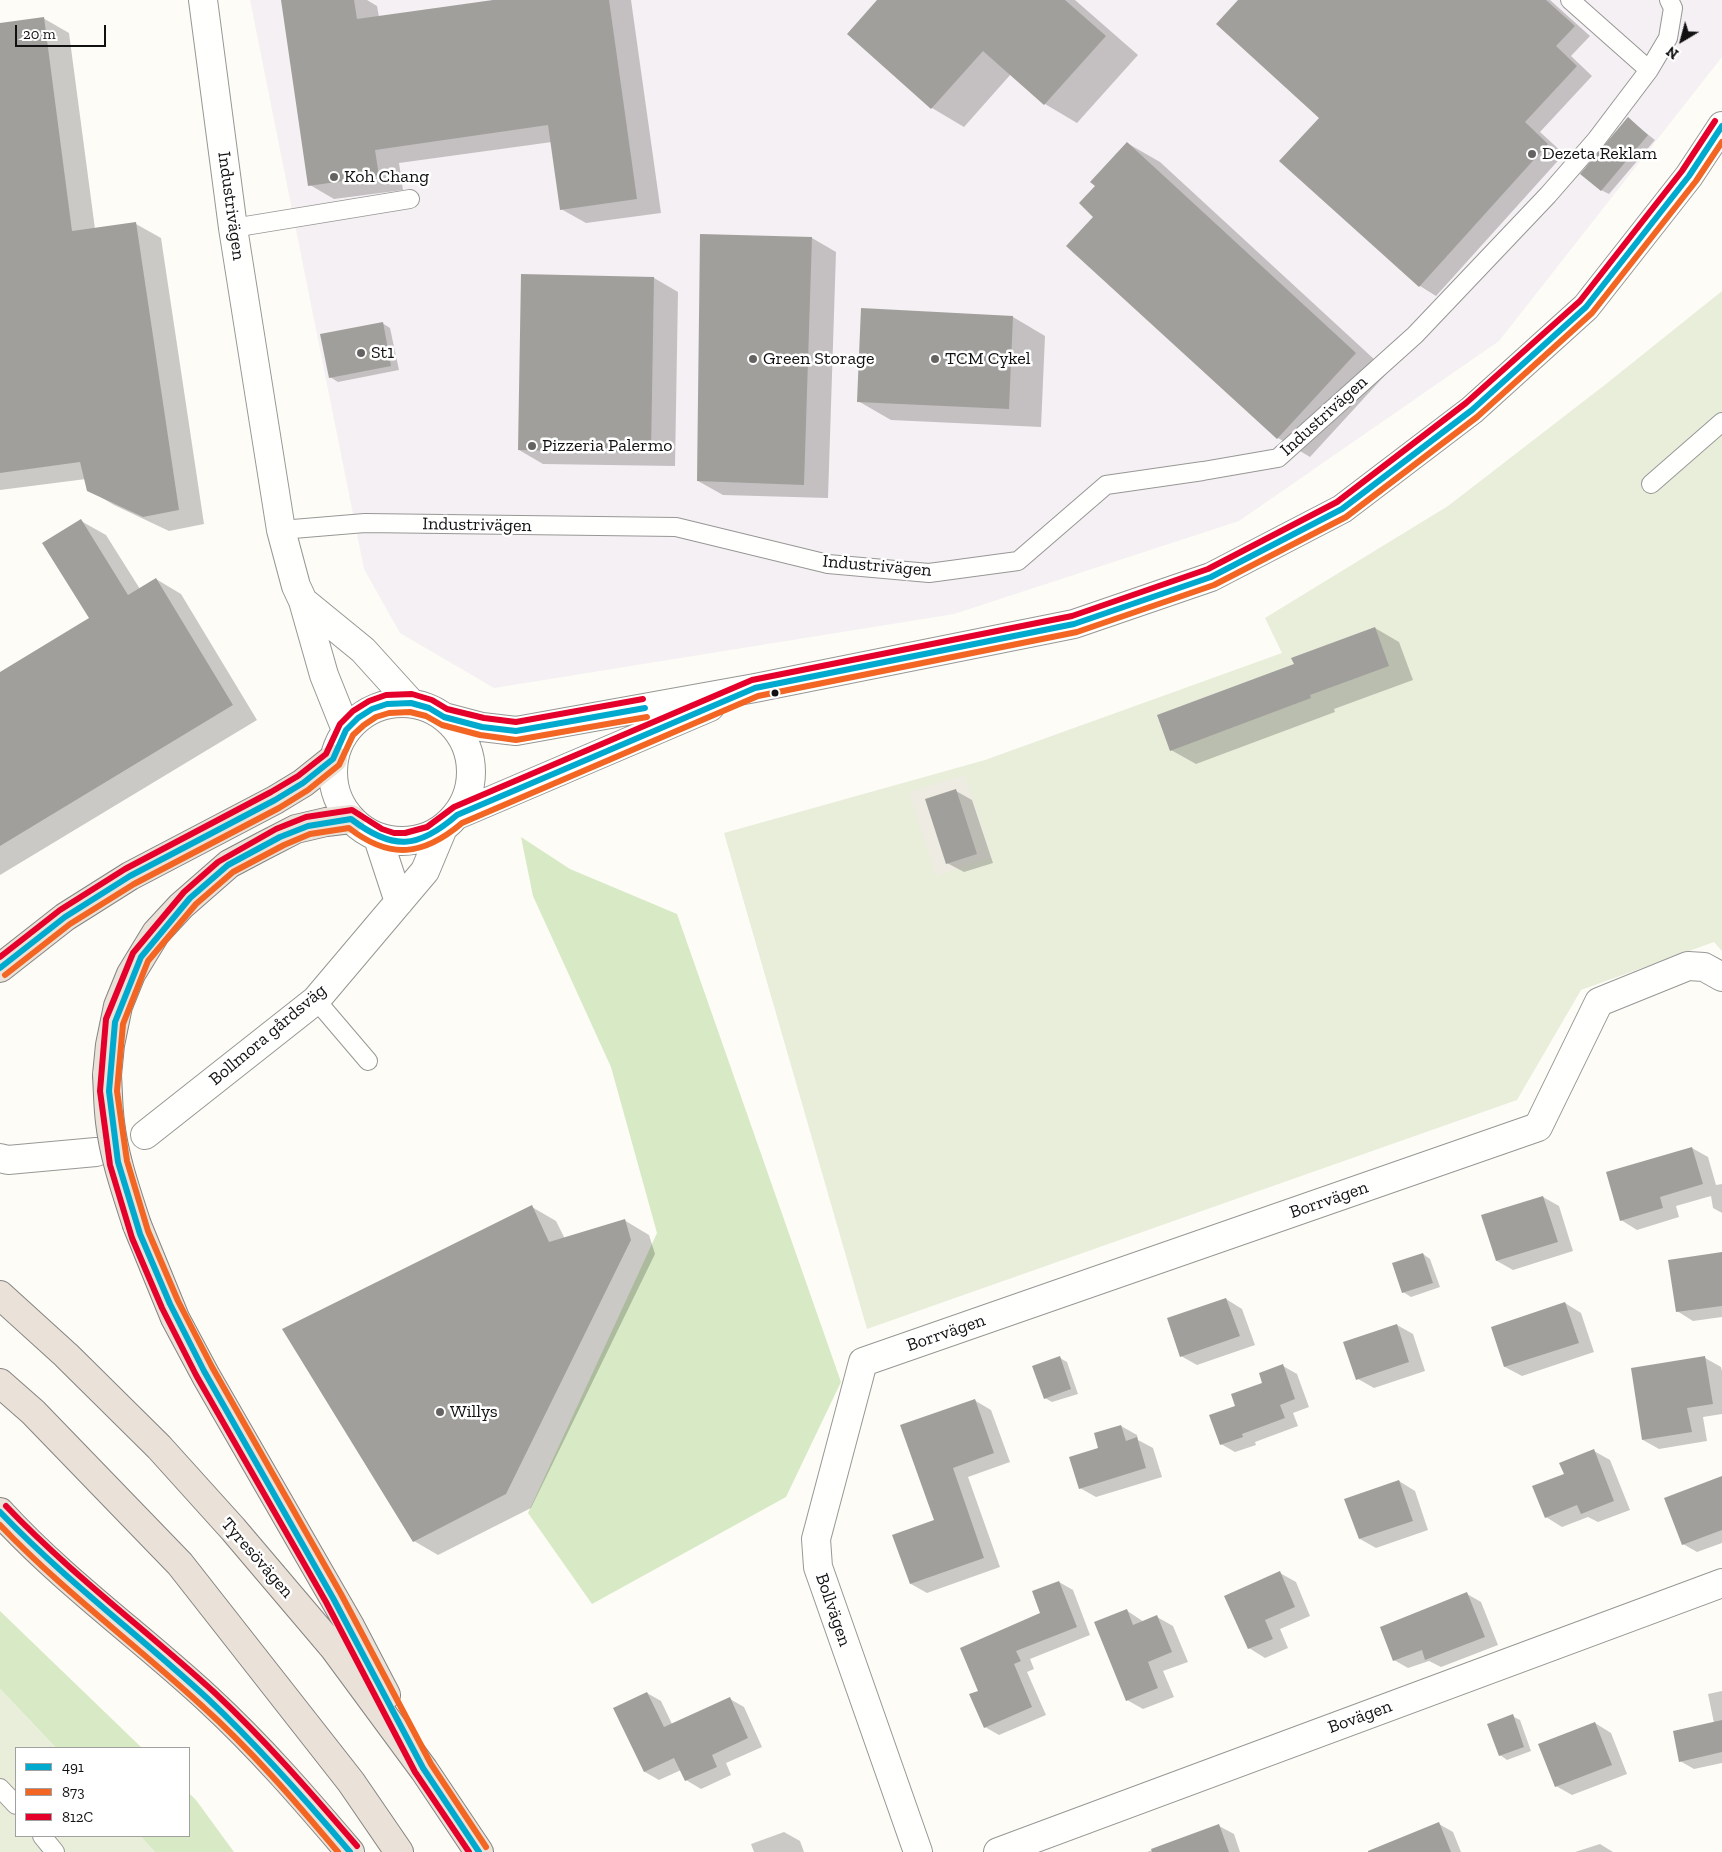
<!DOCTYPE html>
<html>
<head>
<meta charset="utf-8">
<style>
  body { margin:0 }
  #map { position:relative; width:1722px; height:1852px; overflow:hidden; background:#fdfcf7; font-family:"Zilla Slab",serif }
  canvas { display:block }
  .legend { position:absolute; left:15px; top:1747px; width:175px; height:90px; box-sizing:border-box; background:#fff; border:1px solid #a0a0a0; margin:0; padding:6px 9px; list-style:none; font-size:15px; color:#111 }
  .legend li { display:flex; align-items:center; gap:10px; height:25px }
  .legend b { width:25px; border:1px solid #a0a0a0 }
  .north { position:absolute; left:1657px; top:15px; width:50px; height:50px; -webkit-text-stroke:4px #fff; paint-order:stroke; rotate:217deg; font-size:14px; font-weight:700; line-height:20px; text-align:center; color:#111 }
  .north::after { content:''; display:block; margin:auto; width:18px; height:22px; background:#111; clip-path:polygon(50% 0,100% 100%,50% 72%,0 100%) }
  .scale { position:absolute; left:15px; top:25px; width:91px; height:22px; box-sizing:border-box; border:2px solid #111; border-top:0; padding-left:6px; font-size:15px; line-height:18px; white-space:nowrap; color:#111; -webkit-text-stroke:4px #fff; paint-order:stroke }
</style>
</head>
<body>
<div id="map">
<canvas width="1722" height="1852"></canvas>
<ul class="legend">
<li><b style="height:6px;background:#00a9ce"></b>491</li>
<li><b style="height:6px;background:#f26522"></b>873</li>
<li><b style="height:6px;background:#e4002b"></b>812C</li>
</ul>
<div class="north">N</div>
<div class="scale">20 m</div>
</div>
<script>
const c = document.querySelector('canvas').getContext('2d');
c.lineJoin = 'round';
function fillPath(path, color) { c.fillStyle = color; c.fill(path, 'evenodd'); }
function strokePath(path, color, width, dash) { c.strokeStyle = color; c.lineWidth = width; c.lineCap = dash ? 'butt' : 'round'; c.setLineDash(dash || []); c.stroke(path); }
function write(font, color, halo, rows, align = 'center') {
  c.font = font + ' "Zilla Slab",serif'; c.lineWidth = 5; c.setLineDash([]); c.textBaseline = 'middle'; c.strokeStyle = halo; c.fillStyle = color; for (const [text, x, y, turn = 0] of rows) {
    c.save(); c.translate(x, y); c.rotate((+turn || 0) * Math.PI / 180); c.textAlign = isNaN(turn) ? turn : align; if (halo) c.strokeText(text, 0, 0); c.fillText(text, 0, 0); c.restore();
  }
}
fillPath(new Path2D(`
  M 250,0 L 1722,0 L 1722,57 L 1499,341 L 1239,521 L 954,614 L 494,688 L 400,633 L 364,569 Z`), '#f5f0f3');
fillPath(new Path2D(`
  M 521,837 L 570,869 L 677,914 L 841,1382 L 786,1497 L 592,1604 L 528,1513 L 657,1233 L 611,1067 L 533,896 Z
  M 0,1611 L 142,1748 L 56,1748 L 0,1689 Z
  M 189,1793 L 196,1800 L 234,1852 L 155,1852 L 140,1836 L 189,1836 Z`), '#d8eac5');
fillPath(new Path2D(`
  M 1722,291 L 1722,951 L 1714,942 L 1581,990 L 1517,1100 L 867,1329 L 724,833 L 985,760 L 1282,653 L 1265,618 L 1448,506 L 1606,384 Z
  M 0,1689 L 56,1748 L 16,1748 L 16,1836 L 140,1836 L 155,1852 L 0,1852 Z`), '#e9eedb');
fillPath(new Path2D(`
  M 965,775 L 992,858 L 936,876 L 909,792 Z`), '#edebe2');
fillPath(new Path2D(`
  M 294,0 L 367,0 L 377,6 L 379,17 L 502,0 L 631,0 L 661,213 L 586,223 L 561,209 L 552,142 L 399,163 L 403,190 L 334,199 L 310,185 Z
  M 879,0 L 1075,0 L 1138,55 L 1077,123 L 1045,104 L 1011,74 L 964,127 L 932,108 Z
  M 1240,0 L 1550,0 L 1590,36 L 1571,56 L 1592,76 L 1540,132 L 1564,154 L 1436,296 L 1420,286 L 1320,117 Z
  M 43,18 L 69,33 L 95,229 L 136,224 L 161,238 L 204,524 L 169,531 L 114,505 L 89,490 L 86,479 L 0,490 L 0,24 Z
  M 1628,119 L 1655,140 L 1609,194 L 1601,190 Z
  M 1127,143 L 1160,162 L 1388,372 L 1310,457 L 1278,438 L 1095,216 L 1097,186 Z
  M 812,238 L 836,252 L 828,498 L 723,495 L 698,481 Z
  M 654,278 L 678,292 L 675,466 L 543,464 L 519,450 Z
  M 1013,317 L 1045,336 L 1041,427 L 891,420 L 858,401 Z
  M 382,323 L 390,328 L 399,370 L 338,382 L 330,377 Z
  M 81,521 L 106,535 L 140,589 L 156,579 L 181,594 L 257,720 L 0,875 L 0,673 L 90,619 Z
  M 1375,628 L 1399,642 L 1413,680 L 1334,709 L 1335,712 L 1196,764 L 1171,750 L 1296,664 Z
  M 956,791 L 972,800 L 993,863 L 964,872 L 947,863 Z
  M 1692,1148 L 1708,1157 L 1716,1185 L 1722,1184 L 1722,1213 L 1713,1208 L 1711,1196 L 1676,1206 L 1679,1217 L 1637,1230 L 1621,1220 Z
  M 1543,1197 L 1559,1206 L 1573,1251 L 1513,1270 L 1497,1261 Z
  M 532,1207 L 556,1221 L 565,1239 L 624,1220 L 649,1235 L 655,1254 L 531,1508 L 438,1555 L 414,1541 Z
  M 1722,1253 L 1722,1317 L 1693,1321 L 1677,1311 Z
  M 1423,1254 L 1430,1259 L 1440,1287 L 1411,1297 L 1403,1292 Z
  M 1226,1299 L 1242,1309 L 1255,1345 L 1197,1365 L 1181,1356 Z
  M 1565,1303 L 1581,1313 L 1594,1352 L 1522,1376 L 1505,1367 L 1492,1328 Z
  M 1397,1325 L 1413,1334 L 1425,1371 L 1374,1388 L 1358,1379 Z
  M 1060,1358 L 1067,1362 L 1078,1394 L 1052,1402 L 1045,1398 Z
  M 1705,1358 L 1721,1367 L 1722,1371 L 1722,1414 L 1703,1417 L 1707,1441 L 1659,1449 L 1643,1440 Z
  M 1283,1366 L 1297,1374 L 1309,1407 L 1293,1413 L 1298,1426 L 1255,1442 L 1256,1445 L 1235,1452 L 1221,1444 L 1237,1407 Z
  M 974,1400 L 991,1410 L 1010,1462 L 968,1477 L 1000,1567 L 927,1593 L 911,1584 L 936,1521 Z
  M 1121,1426 L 1137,1435 L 1138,1440 L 1153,1448 L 1162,1477 L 1096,1497 L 1080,1488 L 1100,1449 Z
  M 1594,1451 L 1610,1460 L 1630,1510 L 1598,1522 L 1588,1517 L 1562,1527 L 1546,1517 L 1565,1475 Z
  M 1722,1478 L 1722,1543 L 1697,1552 L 1683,1544 Z
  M 1399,1481 L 1415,1491 L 1428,1530 L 1376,1548 L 1360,1539 Z
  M 1280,1573 L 1296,1582 L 1310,1616 L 1280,1629 L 1288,1648 L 1265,1658 L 1249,1648 Z
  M 1059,1582 L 1073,1590 L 1090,1635 L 1030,1659 L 1034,1669 L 1027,1672 L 1046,1715 L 999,1735 L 985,1727 L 979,1691 L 1042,1614 Z
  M 1467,1594 L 1481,1602 L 1498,1645 L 1441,1667 L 1429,1661 L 1408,1668 L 1394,1660 Z
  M 1126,1610 L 1144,1622 L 1157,1617 L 1173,1626 L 1188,1662 L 1163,1671 L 1174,1697 L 1143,1709 L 1127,1700 Z
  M 1722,1691 L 1722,1763 L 1694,1769 L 1680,1761 L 1714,1723 L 1708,1694 Z
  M 647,1693 L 661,1701 L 672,1724 L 730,1699 L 744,1707 L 762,1747 L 726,1763 L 731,1775 L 701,1789 L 686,1780 L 681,1770 L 659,1780 L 645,1772 Z
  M 1512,1716 L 1520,1720 L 1531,1751 L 1507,1760 L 1500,1755 Z
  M 1595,1723 L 1611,1733 L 1627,1774 L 1572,1795 L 1556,1786 Z
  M 1439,1824 L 1453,1832 L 1461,1852 L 1376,1852 Z
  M 1219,1826 L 1234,1834 L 1240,1852 L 1147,1852 Z
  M 784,1832 L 800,1841 L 804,1852 L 754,1852 L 751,1844 Z
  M 1600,1844 L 1613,1852 L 1575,1852 Z`), '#0003');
fillPath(new Path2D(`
  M 281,0 L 354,0 L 357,19 L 493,0 L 609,0 L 637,199 L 560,210 L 548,125 L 375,150 L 379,176 L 308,186 Z
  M 877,0 L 1065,0 L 1106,36 L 1044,105 L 983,51 L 931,109 L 847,34 Z
  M 1238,0 L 1546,0 L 1575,26 L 1556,46 L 1577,66 L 1525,122 L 1548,144 L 1419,287 L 1279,161 L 1319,118 L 1216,24 Z
  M 44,17 L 72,231 L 136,222 L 179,510 L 143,517 L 87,491 L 80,462 L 0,473 L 0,23 Z
  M 1628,117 L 1648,135 L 1601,191 L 1580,174 Z
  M 1127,142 L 1356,353 L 1277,439 L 1066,246 L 1093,217 L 1079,203 L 1095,186 L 1090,182 Z
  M 700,234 L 812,237 L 804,485 L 697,481 Z
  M 521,274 L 654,277 L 651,453 L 518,450 Z
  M 861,308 L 1013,316 L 1009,409 L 857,402 Z
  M 383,322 L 391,366 L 329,378 L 320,334 Z
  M 81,519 L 128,595 L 156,578 L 233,705 L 0,846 L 0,672 L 89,618 L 42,543 Z
  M 1375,627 L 1389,666 L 1310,695 L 1311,698 L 1170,751 L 1157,715 L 1294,664 L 1291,658 Z
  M 956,789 L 977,854 L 946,864 L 925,799 Z
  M 1692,1147 L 1703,1184 L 1660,1197 L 1663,1208 L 1620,1221 L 1606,1172 Z
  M 1543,1196 L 1558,1242 L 1496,1261 L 1481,1215 Z
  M 532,1205 L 549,1242 L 625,1219 L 631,1240 L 506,1494 L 413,1542 L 282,1329 Z
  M 1722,1252 L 1722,1306 L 1676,1312 L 1668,1260 Z
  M 1423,1253 L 1433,1283 L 1402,1293 L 1392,1263 Z
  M 1226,1298 L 1240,1336 L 1180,1357 L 1167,1318 Z
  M 1565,1302 L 1579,1343 L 1504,1367 L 1491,1327 Z
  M 1397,1324 L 1409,1362 L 1356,1380 L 1343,1342 Z
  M 1060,1356 L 1071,1389 L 1044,1399 L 1032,1366 Z
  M 1705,1356 L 1713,1404 L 1687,1408 L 1692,1432 L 1642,1440 L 1631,1368 Z
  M 1283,1364 L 1295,1399 L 1280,1405 L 1285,1418 L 1242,1434 L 1243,1437 L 1220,1445 L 1209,1415 L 1235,1406 L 1231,1394 L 1262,1383 L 1259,1373 Z
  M 975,1399 L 994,1453 L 953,1468 L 984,1558 L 910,1584 L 892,1535 L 934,1520 L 900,1425 Z
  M 1121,1425 L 1126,1441 L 1137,1437 L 1146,1468 L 1079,1489 L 1069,1457 L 1098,1448 L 1094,1433 Z
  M 1594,1449 L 1614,1501 L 1581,1514 L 1577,1505 L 1545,1518 L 1532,1486 L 1564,1474 L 1559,1463 Z
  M 1722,1476 L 1722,1530 L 1682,1545 L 1664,1498 Z
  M 1399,1480 L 1413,1521 L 1359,1539 L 1344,1499 Z
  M 1280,1571 L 1295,1607 L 1265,1620 L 1273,1639 L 1248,1649 L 1224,1596 Z
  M 1059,1581 L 1077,1627 L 1016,1651 L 1021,1661 L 1014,1664 L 1032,1707 L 984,1728 L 969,1694 L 978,1691 L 960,1648 L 1040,1613 L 1032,1591 Z
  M 1467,1592 L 1485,1637 L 1425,1660 L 1422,1650 L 1393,1661 L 1380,1627 Z
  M 1127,1609 L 1133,1625 L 1157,1615 L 1172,1652 L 1148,1662 L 1158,1688 L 1126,1701 L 1094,1622 Z
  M 647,1692 L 664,1727 L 730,1697 L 748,1738 L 712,1755 L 717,1767 L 685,1781 L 674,1758 L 644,1772 L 613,1708 Z
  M 1513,1714 L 1524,1747 L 1499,1756 L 1487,1724 Z
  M 1722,1720 L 1722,1752 L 1679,1762 L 1673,1731 Z
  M 1595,1722 L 1612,1765 L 1555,1787 L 1538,1744 Z
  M 1439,1822 L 1451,1852 L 1368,1852 L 1368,1851 Z
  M 1219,1824 L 1229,1852 L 1152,1852 L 1151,1849 Z`), '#a19f9c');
const lane = new Path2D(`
  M 1570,0 L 1649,70
  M 233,228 L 410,199
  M 1651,484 L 1722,422
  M 281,530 L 365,523 L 676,527 L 828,564 L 929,573 L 1018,561 L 1106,485 L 1203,471 L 1278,458 L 1415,335 L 1548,195 L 1596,140 L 1649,70 L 1668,38 L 1673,8 L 1669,0
  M 316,1000 L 368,1061
  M 0,1788 L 16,1805
  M 42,1836 L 55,1852`);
const street = new Path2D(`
  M 203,0 L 233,228 L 281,530 L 296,586 L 303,601 L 324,675 L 346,730
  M 303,601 L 363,650 L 411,703
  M333 772a69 69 0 1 1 138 0a69 69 0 1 1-138 0Z
  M 444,717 L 482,727 L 516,731 L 755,688 L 1074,624 L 1211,577 L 1342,509 L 1472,410 L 1586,307 L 1689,176 L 1722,126
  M 457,815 L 710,707
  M 378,838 L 399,902
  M 145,1135 L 316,1000 L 425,871 L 443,828
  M 0,1158 L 8,1160 L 96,1152
  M 918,1852 L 818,1567 L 816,1539 L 863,1362 L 1538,1127 L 1599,1002 L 1688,966 L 1704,967 L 1722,977
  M 998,1852 L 1722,1583`);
const highway = new Path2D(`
  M 0,968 L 65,917 L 130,876 L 275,800 L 303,783 L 333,759
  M 107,1075 L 110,1045 L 118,1006 L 131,974 L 156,933 L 181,906 L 229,864 L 263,846 L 296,829 L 326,822 L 351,819
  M 137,1225 L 175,1318 L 206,1376 L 350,1626 L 386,1695
  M 0,1295 L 66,1355 L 159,1447 L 233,1529 L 334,1648 L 424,1770 L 479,1852
  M 0,1383 L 33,1412 L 180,1564 L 351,1782 L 399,1852
  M 0,1512 C 63,1581 140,1636 208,1699 C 260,1747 304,1798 350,1852`);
strokePath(lane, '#979795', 20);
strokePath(street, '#979795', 30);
strokePath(highway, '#858482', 30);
strokePath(lane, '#fffffe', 18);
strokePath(street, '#fffffe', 28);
strokePath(highway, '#eae1d8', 28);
const highwayBridge = new Path2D(`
  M 107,1075 C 108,1091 108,1107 110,1122 C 114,1157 126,1191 137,1225`);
strokePath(highwayBridge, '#858482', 30, []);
strokePath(highwayBridge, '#eae1d8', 28);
strokePath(new Path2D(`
  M 0,968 L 65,917 L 130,876 L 275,800 L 303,783 L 333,759 L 346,730 L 358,718 L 372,709 L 387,704 L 411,703 L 429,708 L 444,717 L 482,727 L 516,731 L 645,708
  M 0,1512 C 65,1580 140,1636 208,1699 C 259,1747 305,1799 350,1852
  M 479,1852 L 423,1768 L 333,1598 L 204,1371 L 170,1304 L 140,1234 L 118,1162 L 109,1091 L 115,1022 L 141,957 L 190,898 L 228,865 L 280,837 L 308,826 L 351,819 C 393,851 418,849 457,815 L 755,688 L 1074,624 L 1211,577 L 1342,509 L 1472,410 L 1586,307 L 1689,176 L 1722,126`), '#00a9ce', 6);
strokePath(new Path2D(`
  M 5,975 L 70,924 L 134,884 L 279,808 L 308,790 L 339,765 L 353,735 L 364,725 L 376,717 L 389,713 L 410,712 L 426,716 L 442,725 L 480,735 L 516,740 L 647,717
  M 0,1525 C 62,1590 135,1644 201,1705 C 251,1750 295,1801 338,1852
  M 486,1847 L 431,1764 L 341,1594 L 212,1367 L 178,1301 L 148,1231 L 127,1161 L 117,1091 L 123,1024 L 148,961 L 196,904 L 233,872 L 284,845 L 310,834 L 349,828 C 390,860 423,856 462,823 L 758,696 L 1077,632 L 1214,585 L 1346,517 L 1477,417 L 1592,313 L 1696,181 L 1722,142`), '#f26522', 6);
strokePath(new Path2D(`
  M 0,957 L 60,910 L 125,869 L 271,792 L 298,776 L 326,754 L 340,724 L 353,711 L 369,701 L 386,695 L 412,694 L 432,700 L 447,709 L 484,718 L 516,722 L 643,699
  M 6,1506 C 71,1574 146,1630 215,1693 C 266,1741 311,1793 357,1846
  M 469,1852 L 415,1772 L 326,1602 L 196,1375 L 162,1308 L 132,1238 L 110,1165 L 100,1091 L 106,1019 L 133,953 L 184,892 L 218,862 L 276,829 L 306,817 L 352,810 L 382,829 L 394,833 L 405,833 L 427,827 L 454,807 L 752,680 L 1072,616 L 1208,569 L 1337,502 L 1466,403 L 1580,301 L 1682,171 L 1715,121`), '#e4002b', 6);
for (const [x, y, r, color] of [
  [1532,154,5,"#646362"],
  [334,177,5,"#646362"],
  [361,353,5,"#646362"],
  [753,359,5,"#646362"],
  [935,359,5,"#646362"],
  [532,446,5,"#646362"],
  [775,693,4.5,"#111"],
  [440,1412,5,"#646362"]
]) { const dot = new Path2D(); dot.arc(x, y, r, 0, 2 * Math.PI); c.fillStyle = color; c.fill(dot); strokePath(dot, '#fff', 2); }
write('18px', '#111', '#fff', [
  ["Dezeta Reklam",1542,154],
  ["Koh Chang",344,177],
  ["St1",371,353],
  ["Green Storage",763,359],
  ["TCM Cykel",945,359],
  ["Pizzeria Palermo",542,446],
  ["Willys",450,1412]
], 'left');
write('18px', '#111', '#fff', [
  ["Industrivägen",231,206,82],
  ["Industrivägen",1324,416,-42],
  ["Industrivägen",477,525,1],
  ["Industrivägen",877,566,5],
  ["Bollmora gårdsväg",268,1035,-40],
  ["Borrvägen",1329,1200,-19],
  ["Borrvägen",946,1333,-19],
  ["Tyresövägen",257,1558,49],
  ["Bollvägen",833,1610,71],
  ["Bovägen",1360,1717,-20]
]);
</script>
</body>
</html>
